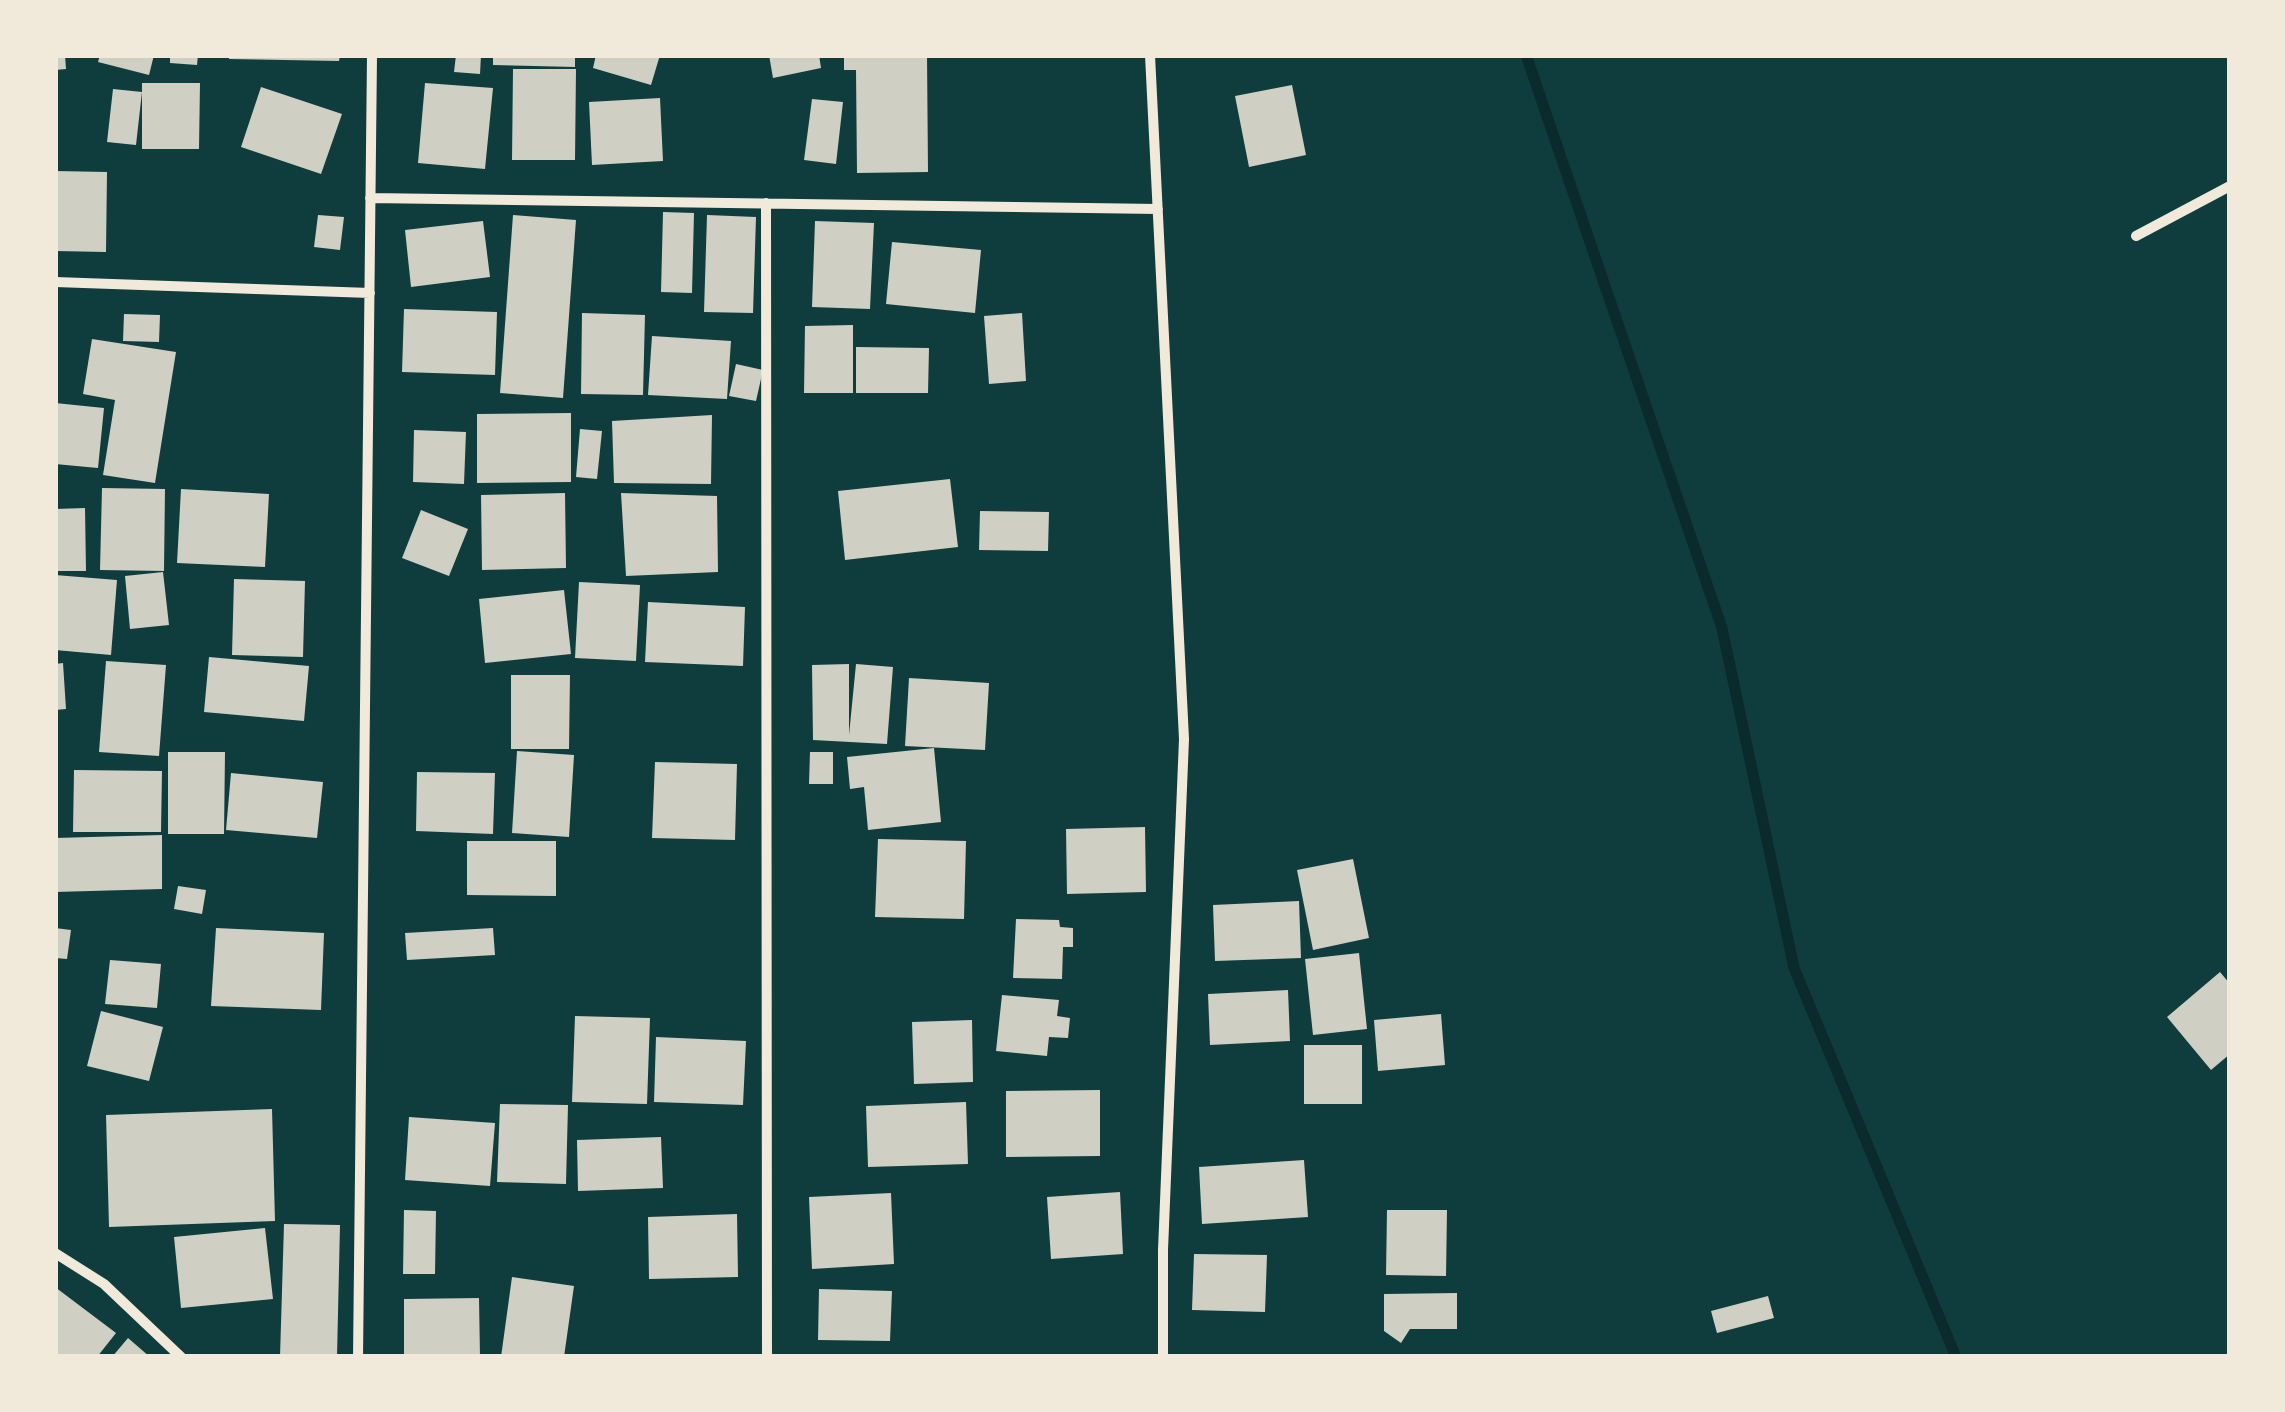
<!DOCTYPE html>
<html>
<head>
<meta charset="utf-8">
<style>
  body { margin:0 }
  #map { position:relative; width:2285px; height:1412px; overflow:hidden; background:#0f3d3e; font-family:Raleway,sans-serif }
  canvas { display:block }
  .frame { position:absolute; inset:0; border:58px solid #f1e9da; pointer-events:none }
</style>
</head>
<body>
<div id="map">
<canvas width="2285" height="1412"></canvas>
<div class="frame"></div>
</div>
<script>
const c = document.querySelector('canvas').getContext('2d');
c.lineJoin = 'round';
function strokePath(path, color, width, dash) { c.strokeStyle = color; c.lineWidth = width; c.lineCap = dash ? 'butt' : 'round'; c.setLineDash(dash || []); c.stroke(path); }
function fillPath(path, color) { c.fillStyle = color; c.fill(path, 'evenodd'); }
strokePath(new Path2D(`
  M 1526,55 L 1722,628 L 1794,968 L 1956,1357`), '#0a2a2b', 11);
fillPath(new Path2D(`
  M 55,55 L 65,55 L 66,69 L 55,70 Z
  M 100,55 L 154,55 L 149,75 L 98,62 Z
  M 170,55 L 198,55 L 197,65 L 170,63 Z
  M 229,55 L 340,55 L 339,61 L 229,59 Z
  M 456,55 L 481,55 L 480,74 L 454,72 Z
  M 493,55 L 575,55 L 575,67 L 493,65 Z
  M 596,55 L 660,55 L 651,85 L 593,68 Z
  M 769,55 L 819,55 L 821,68 L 773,78 Z
  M 844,55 L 927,55 L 928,172 L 857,173 L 856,70 L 844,70 Z
  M 513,69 L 576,69 L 575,160 L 512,160 Z
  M 142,83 L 200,83 L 199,149 L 142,149 Z
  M 425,83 L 493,88 L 485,169 L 418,163 Z
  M 1292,85 L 1306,155 L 1249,167 L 1235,96 Z
  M 261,87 L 342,114 L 321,174 L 241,147 Z
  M 113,89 L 142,92 L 136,145 L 107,142 Z
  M 660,98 L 663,161 L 592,165 L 589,102 Z
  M 812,99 L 843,102 L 836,164 L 804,160 Z
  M 55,171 L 107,172 L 106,252 L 55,251 Z
  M 663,212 L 694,213 L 692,293 L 661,292 Z
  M 318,215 L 344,217 L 340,250 L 314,247 Z
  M 513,215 L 576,220 L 563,398 L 500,393 Z
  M 707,215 L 756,217 L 753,313 L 704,312 Z
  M 483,221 L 490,277 L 411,287 L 405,230 Z
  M 815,221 L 874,223 L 870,309 L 812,307 Z
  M 892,242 L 981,250 L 975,313 L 886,304 Z
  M 404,309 L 497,312 L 495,375 L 402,372 Z
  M 582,313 L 645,315 L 643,395 L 581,394 Z
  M 1022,313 L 1026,381 L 989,384 L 984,316 Z
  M 124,314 L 160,315 L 159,342 L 123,341 Z
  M 853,325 L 853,393 L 804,393 L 805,326 Z
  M 652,336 L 731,341 L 727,399 L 648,395 Z
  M 92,339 L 176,352 L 155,483 L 103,475 L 115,400 L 83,394 Z
  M 856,347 L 929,348 L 928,393 L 856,393 Z
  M 736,364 L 763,370 L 756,401 L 729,396 Z
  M 55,403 L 104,408 L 98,468 L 55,464 Z
  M 571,413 L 571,482 L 477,483 L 477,414 Z
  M 712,415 L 711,484 L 614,483 L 612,421 Z
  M 580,429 L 602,431 L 597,479 L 576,477 Z
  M 414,430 L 466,432 L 464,484 L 413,482 Z
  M 950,479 L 958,547 L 845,560 L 838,491 Z
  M 102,488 L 165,489 L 164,571 L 100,570 Z
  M 181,489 L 269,494 L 265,567 L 177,563 Z
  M 565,493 L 566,568 L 482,570 L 481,495 Z
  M 621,493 L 717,496 L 718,572 L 626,576 Z
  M 85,508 L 86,571 L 55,571 L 55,509 Z
  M 421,510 L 468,529 L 449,576 L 402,558 Z
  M 980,511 L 1049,512 L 1048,551 L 979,550 Z
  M 163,572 L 169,625 L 130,629 L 125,576 Z
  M 55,575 L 117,580 L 111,655 L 55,650 Z
  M 234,579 L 305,581 L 303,657 L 232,655 Z
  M 579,582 L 640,585 L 636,661 L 575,658 Z
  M 564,590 L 571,654 L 485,663 L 479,599 Z
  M 648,602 L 745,607 L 743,666 L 645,662 Z
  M 209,657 L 309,666 L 304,721 L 204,712 Z
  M 106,661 L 166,665 L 159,756 L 99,752 Z
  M 63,663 L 66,709 L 55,710 L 55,664 Z
  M 849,664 L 849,735 L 856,664 L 893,667 L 887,744 L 813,740 L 812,665 Z
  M 511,675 L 570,675 L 569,749 L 511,749 Z
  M 909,678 L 989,683 L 985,750 L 905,746 Z
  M 934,748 L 941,822 L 868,830 L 864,787 L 850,789 L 847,757 Z
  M 517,751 L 574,755 L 569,837 L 512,833 Z
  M 168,752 L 225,752 L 224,834 L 168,834 Z
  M 810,752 L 833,752 L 833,784 L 809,784 Z
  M 655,762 L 737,764 L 735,840 L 652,838 Z
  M 74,770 L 162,771 L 161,832 L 73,832 Z
  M 417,772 L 495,773 L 493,834 L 416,831 Z
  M 231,773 L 323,782 L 317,838 L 226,830 Z
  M 1145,827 L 1146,892 L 1067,894 L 1066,829 Z
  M 162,835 L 162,889 L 55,892 L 55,838 Z
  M 878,839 L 966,841 L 964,919 L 875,917 Z
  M 467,841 L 556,841 L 556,896 L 467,895 Z
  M 1353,859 L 1369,938 L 1313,950 L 1297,870 Z
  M 178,886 L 206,890 L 202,914 L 174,909 Z
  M 1299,901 L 1301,958 L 1215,961 L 1213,905 Z
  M 1016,919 L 1059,920 L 1060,927 L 1073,928 L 1073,947 L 1063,947 L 1062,979 L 1013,978 Z
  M 55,928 L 71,930 L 67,959 L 55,958 Z
  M 216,928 L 324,933 L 321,1010 L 211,1006 Z
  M 493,928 L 495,955 L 407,960 L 405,933 Z
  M 1359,953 L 1367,1029 L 1313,1035 L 1305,959 Z
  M 110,960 L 161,964 L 157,1008 L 105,1004 Z
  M 2220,972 L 2230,984 L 2230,1054 L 2211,1070 L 2167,1017 Z
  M 1288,990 L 1290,1041 L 1210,1045 L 1208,994 Z
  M 1002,995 L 1059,1000 L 1057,1016 L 1070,1018 L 1068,1038 L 1049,1037 L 1047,1056 L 996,1051 Z
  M 101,1011 L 163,1027 L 149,1081 L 87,1066 Z
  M 1441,1014 L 1445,1065 L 1378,1071 L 1374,1020 Z
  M 575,1016 L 650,1018 L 647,1104 L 572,1102 Z
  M 972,1020 L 973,1082 L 914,1084 L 912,1022 Z
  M 656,1037 L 746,1041 L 743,1105 L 654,1102 Z
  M 1304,1045 L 1362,1045 L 1362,1104 L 1304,1104 Z
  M 1100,1090 L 1100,1156 L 1006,1157 L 1006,1091 Z
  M 966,1102 L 968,1164 L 868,1167 L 866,1106 Z
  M 500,1104 L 568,1105 L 566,1184 L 497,1182 Z
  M 272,1109 L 275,1221 L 109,1227 L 106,1115 Z
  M 409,1117 L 495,1123 L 490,1186 L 405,1180 Z
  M 661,1137 L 663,1188 L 578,1191 L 577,1140 Z
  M 1304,1160 L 1308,1217 L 1202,1224 L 1199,1167 Z
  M 1120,1192 L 1123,1254 L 1051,1259 L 1047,1197 Z
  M 891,1193 L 894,1264 L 812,1269 L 809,1197 Z
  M 404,1210 L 436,1211 L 435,1274 L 403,1274 Z
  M 1387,1210 L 1447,1210 L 1446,1276 L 1386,1275 Z
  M 737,1214 L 738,1277 L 649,1279 L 648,1217 Z
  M 284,1224 L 340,1225 L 337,1357 L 280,1357 Z
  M 265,1228 L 273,1299 L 181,1308 L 174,1237 Z
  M 1194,1254 L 1267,1255 L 1265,1312 L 1192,1310 Z
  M 512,1277 L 574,1286 L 564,1357 L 501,1357 Z
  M 55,1287 L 116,1333 L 97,1357 L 55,1357 Z
  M 819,1289 L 892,1291 L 890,1341 L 818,1340 Z
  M 1457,1293 L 1457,1329 L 1410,1329 L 1401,1343 L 1384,1331 L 1384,1294 Z
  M 1768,1296 L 1774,1318 L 1717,1333 L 1711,1311 Z
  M 479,1298 L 480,1357 L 404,1357 L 404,1299 Z
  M 128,1338 L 150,1357 L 112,1357 Z`), '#cfcfc3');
strokePath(new Path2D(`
  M 1150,55 L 1184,739 L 1163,1250 L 1163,1357
  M 370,198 L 1158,209
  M 766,203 L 767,1357
  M 2136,236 L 2230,186
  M 55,282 L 370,293
  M 55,1253 L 104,1284 L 181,1357
  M 358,1357 L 372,55`), '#f1e9da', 10);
</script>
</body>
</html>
